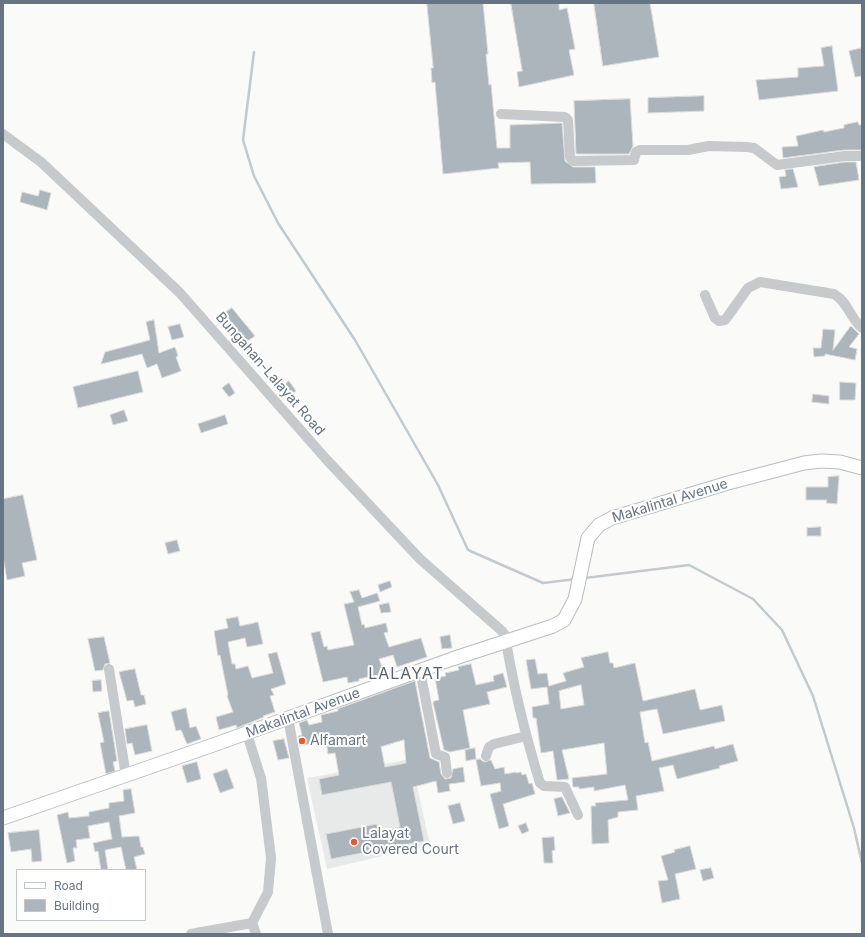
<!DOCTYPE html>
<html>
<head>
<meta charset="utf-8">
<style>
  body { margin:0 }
  #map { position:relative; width:865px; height:937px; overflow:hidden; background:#fafaf8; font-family:Inter,sans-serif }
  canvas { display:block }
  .frame { position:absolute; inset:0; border:4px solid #657583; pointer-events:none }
  .legend { position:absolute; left:16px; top:869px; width:130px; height:52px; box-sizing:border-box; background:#fff; border:1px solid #c1c8cd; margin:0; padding:5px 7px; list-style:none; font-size:12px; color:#657583 }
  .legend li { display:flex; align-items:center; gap:8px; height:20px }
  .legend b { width:20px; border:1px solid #c1c8cd }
</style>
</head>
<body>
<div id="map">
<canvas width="865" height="937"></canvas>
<div class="frame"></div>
<ul class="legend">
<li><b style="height:5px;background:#fff"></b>Road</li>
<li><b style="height:11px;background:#acb5bb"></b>Building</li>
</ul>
</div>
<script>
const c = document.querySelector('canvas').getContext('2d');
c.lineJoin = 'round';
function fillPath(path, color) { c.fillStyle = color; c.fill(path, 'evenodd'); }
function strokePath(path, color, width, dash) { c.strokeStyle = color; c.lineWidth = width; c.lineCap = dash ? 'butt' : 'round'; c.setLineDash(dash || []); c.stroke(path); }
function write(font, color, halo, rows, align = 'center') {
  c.font = font + ' Inter,sans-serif'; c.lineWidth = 4; c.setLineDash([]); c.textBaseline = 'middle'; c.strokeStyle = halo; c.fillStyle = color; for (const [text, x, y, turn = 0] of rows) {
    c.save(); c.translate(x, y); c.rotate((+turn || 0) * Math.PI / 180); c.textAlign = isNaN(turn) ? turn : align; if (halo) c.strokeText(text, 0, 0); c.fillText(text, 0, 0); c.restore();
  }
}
fillPath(new Path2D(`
  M 411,759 L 430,845 L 327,869 L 307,778 Z`), '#e8e9e9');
strokePath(new Path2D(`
  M 254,52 L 243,140 L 254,176 L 278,223 L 355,340 L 438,485 L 468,550 L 543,583 L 576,579
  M 585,578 L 689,565 L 753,599 L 782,630 L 813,696 L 854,828 L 862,863`), '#c1cacf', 2.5);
const building = new Path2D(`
  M 427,3 L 483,3 L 488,54 L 486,54 L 489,85 L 491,84 L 497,148 L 510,148 L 510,125 L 562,123 L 565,161 L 573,167 L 595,167 L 596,183 L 531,184 L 530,162 L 498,163 L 499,168 L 443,174 L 435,82 L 432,83 L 431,68 L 433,68 Z
  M 511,3 L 559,3 L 559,10 L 567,8 L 575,49 L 569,50 L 574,75 L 519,87 L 517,72 L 522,71 Z
  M 594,3 L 650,3 L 659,57 L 603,66 Z
  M 832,46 L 838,91 L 759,100 L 756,80 L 798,77 L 798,68 L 824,66 L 821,48 Z
  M 862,48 L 862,76 L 855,77 L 849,51 Z
  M 704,96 L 704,111 L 648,113 L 648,98 Z
  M 630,99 L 633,146 L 629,154 L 576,154 L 574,101 Z
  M 858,122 L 859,125 L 862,125 L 862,150 L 844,150 L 783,158 L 782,147 L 798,146 L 796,136 L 823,130 L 824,132 L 844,128 L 844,125 Z
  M 845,162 L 856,162 L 859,180 L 819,186 L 814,167 Z
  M 793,169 L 798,187 L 781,189 L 779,177 L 786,176 L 785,170 Z
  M 40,190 L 51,193 L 47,210 L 20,202 L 22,192 L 38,196 Z
  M 232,308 L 255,336 L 243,344 L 236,334 L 238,333 L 223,314 Z
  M 154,320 L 159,353 L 175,347 L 178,356 L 176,357 L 181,371 L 162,378 L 157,364 L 147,368 L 142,354 L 101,364 L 105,352 L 150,340 L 146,322 Z
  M 180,324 L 184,337 L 172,340 L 168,327 Z
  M 851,326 L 859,334 L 849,347 L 857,349 L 855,360 L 825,354 L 825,356 L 814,357 L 813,348 L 821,348 L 823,329 L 835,330 L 833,350 Z
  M 138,371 L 143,392 L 78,408 L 73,387 Z
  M 289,381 L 296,391 L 290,395 L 283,386 Z
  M 840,382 L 856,383 L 855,400 L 840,400 Z
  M 229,383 L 235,393 L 229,397 L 222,388 Z
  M 813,394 L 829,396 L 829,404 L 812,402 Z
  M 124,410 L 128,421 L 113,425 L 110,415 Z
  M 225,415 L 228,424 L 201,433 L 198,424 Z
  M 839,476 L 837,504 L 826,503 L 827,500 L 806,500 L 806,487 L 828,487 L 828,477 Z
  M 23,495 L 37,560 L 22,563 L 25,576 L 7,580 L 3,556 L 3,499 Z
  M 821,527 L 821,536 L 807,536 L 807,528 Z
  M 177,540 L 180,551 L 168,554 L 165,543 Z
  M 390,581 L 392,587 L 380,592 L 378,585 Z
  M 359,590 L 362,598 L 377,593 L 380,601 L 358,607 L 362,625 L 364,624 L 365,628 L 386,623 L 388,632 L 384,633 L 389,647 L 421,638 L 427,657 L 397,667 L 393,655 L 379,659 L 385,675 L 377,677 L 377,675 L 359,679 L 359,681 L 348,683 L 347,677 L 323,682 L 311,633 L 320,631 L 324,647 L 327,646 L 328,650 L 354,645 L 344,604 L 354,602 L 350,592 Z
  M 389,603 L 391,612 L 381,613 L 379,605 Z
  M 238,617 L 240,626 L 258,622 L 263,644 L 247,647 L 245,638 L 228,642 L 232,664 L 235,664 L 236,669 L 248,666 L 252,678 L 273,673 L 268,654 L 277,652 L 286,684 L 271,689 L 274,695 L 270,696 L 275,712 L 263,716 L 264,717 L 237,728 L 236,725 L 219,730 L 216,717 L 233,712 L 227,696 L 228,695 L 220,655 L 218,656 L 214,631 L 228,628 L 226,619 Z
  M 450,635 L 452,648 L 442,649 L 440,637 Z
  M 104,637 L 110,663 L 105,664 L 103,670 L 95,671 L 88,639 Z
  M 608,652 L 610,663 L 613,663 L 614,668 L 635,663 L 643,701 L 695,689 L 700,710 L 722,705 L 725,721 L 663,734 L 657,709 L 640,712 L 645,743 L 648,742 L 652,761 L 714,746 L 715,749 L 733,744 L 738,761 L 719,766 L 720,768 L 677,779 L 673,765 L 659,768 L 664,791 L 636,796 L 638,810 L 618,812 L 618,817 L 608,820 L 609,843 L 592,844 L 591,806 L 596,806 L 595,803 L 628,800 L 625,785 L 594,791 L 594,787 L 579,789 L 579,787 L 573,787 L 572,778 L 607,774 L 604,743 L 562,750 L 569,779 L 557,780 L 553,751 L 541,753 L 536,718 L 533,718 L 532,707 L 549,704 L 547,687 L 531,689 L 526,660 L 535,659 L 538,674 L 547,673 L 549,686 L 566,681 L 563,673 L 584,667 L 581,658 ZM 581,685 L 584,705 L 561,709 L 559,691 Z
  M 471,664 L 476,685 L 494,681 L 493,676 L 503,673 L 507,687 L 487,692 L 490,704 L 463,710 L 470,748 L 450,752 L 444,750 L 433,703 L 434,701 L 439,700 L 435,678 L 446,676 L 445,673 L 459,670 L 458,667 Z
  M 135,669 L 141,695 L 144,695 L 146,704 L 135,707 L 133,700 L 127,701 L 119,672 Z
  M 101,680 L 102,691 L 93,692 L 92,681 Z
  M 415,681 L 430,758 L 439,762 L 441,774 L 445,779 L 451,778 L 453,769 L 463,767 L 465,782 L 449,784 L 450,791 L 438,793 L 436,781 L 413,787 L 424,841 L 331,859 L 326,834 L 377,824 L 378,832 L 400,827 L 391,782 L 322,795 L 319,779 L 339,775 L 335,753 L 328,754 L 326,741 L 300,746 L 298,736 L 302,735 L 299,723 L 307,720 L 309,725 L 322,722 L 321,715 L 338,711 L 338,709 ZM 404,740 L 406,763 L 385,767 L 381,747 Z
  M 186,708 L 190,728 L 196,726 L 201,739 L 187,744 L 181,730 L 176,731 L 171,712 Z
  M 109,711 L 117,761 L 113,762 L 115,771 L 106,774 L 100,743 L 104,742 L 98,713 Z
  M 147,725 L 152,751 L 135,755 L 132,743 L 127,744 L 125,729 Z
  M 284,739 L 289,758 L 278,760 L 273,741 Z
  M 475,748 L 476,759 L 466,761 L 465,750 Z
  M 480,759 L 484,762 L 491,760 L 495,769 L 504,767 L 505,774 L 516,772 L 516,773 L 521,772 L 522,775 L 526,774 L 529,784 L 532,783 L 535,794 L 503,804 L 509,826 L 499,829 L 490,794 L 501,791 L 500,783 L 481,786 L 476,760 Z
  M 197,762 L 201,779 L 187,783 L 182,766 Z
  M 227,769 L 234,788 L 220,793 L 213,774 Z
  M 131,789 L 135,813 L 119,816 L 122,837 L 139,836 L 141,847 L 143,847 L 145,854 L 134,857 L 137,870 L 126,870 L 121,847 L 105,850 L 108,870 L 101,870 L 98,851 L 95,852 L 93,843 L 112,839 L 109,822 L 88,826 L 90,838 L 76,840 L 77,848 L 73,848 L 75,861 L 67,863 L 57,815 L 68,812 L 69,818 L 89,816 L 89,812 L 109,808 L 109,803 L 124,801 L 123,790 Z
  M 562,797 L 570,813 L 558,816 L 554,799 Z
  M 460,803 L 465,821 L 453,824 L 448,806 Z
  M 526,823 L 529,831 L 522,834 L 518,826 Z
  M 39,830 L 42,861 L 32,862 L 31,849 L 11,852 L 8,833 Z
  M 554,837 L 555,850 L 552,851 L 553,863 L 544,863 L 542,838 Z
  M 690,846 L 696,869 L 675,874 L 680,899 L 662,903 L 658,881 L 668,880 L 661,856 L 675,852 L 674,850 Z
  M 711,868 L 714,878 L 703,881 L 700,870 Z`);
fillPath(building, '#acb5bb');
strokePath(building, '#dcdcda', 1);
const major = new Path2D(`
  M 3,818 L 216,744 L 452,659 L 553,626 L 564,620 L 575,599 L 588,538 L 599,525 L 612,518 L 728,483 L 804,463 L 821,461 L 840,462 L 862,468`);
strokePath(major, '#b9bdc1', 15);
strokePath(new Path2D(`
  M 501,114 L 565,117 L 568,120 L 570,157 L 573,161 L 634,160 L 636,152 L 640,150 L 688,150 L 709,146 L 747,147 L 754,148 L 777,165 L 845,156 L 862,156
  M 3,134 L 41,162 L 180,293 L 326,459 L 420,559 L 502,631 L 505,635 C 513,685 525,734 540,783 L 544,786 L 565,787 L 578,815
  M 705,295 L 715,318 L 719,321 L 725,320 L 728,316 L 748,288 L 760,282 L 834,294 C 848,302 850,318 862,328
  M 109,669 L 126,776
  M 420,670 L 436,754 L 445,757 L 447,773
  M 288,718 L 328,934
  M 247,734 L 261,778 L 271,858 L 268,892 L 252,923 L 256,934
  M 486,756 L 489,747 L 494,744 L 526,736
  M 191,934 L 252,923`), '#c6cacd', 10);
strokePath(major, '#fff', 13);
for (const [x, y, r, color] of [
  [302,741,4,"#e45d2d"],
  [354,842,4,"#e45d2d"]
]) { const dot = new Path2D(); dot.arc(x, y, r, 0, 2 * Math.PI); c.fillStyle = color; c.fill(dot); strokePath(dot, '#fff', 1.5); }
write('14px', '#657583', '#fff', [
  ["Bungahan-Lalayat Road",270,374,49],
  ["Makalintal Avenue",670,501,-17],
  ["Makalintal Avenue",303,713,-20]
]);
write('14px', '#657583', '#fff', [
  ["Alfamart",310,741],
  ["Lalayat",362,834],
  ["Covered Court",362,850]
], 'left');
c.letterSpacing = '1px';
write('16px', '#57636e', '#fff', [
  ["LALAYAT",406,674]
]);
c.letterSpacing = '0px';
</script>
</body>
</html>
